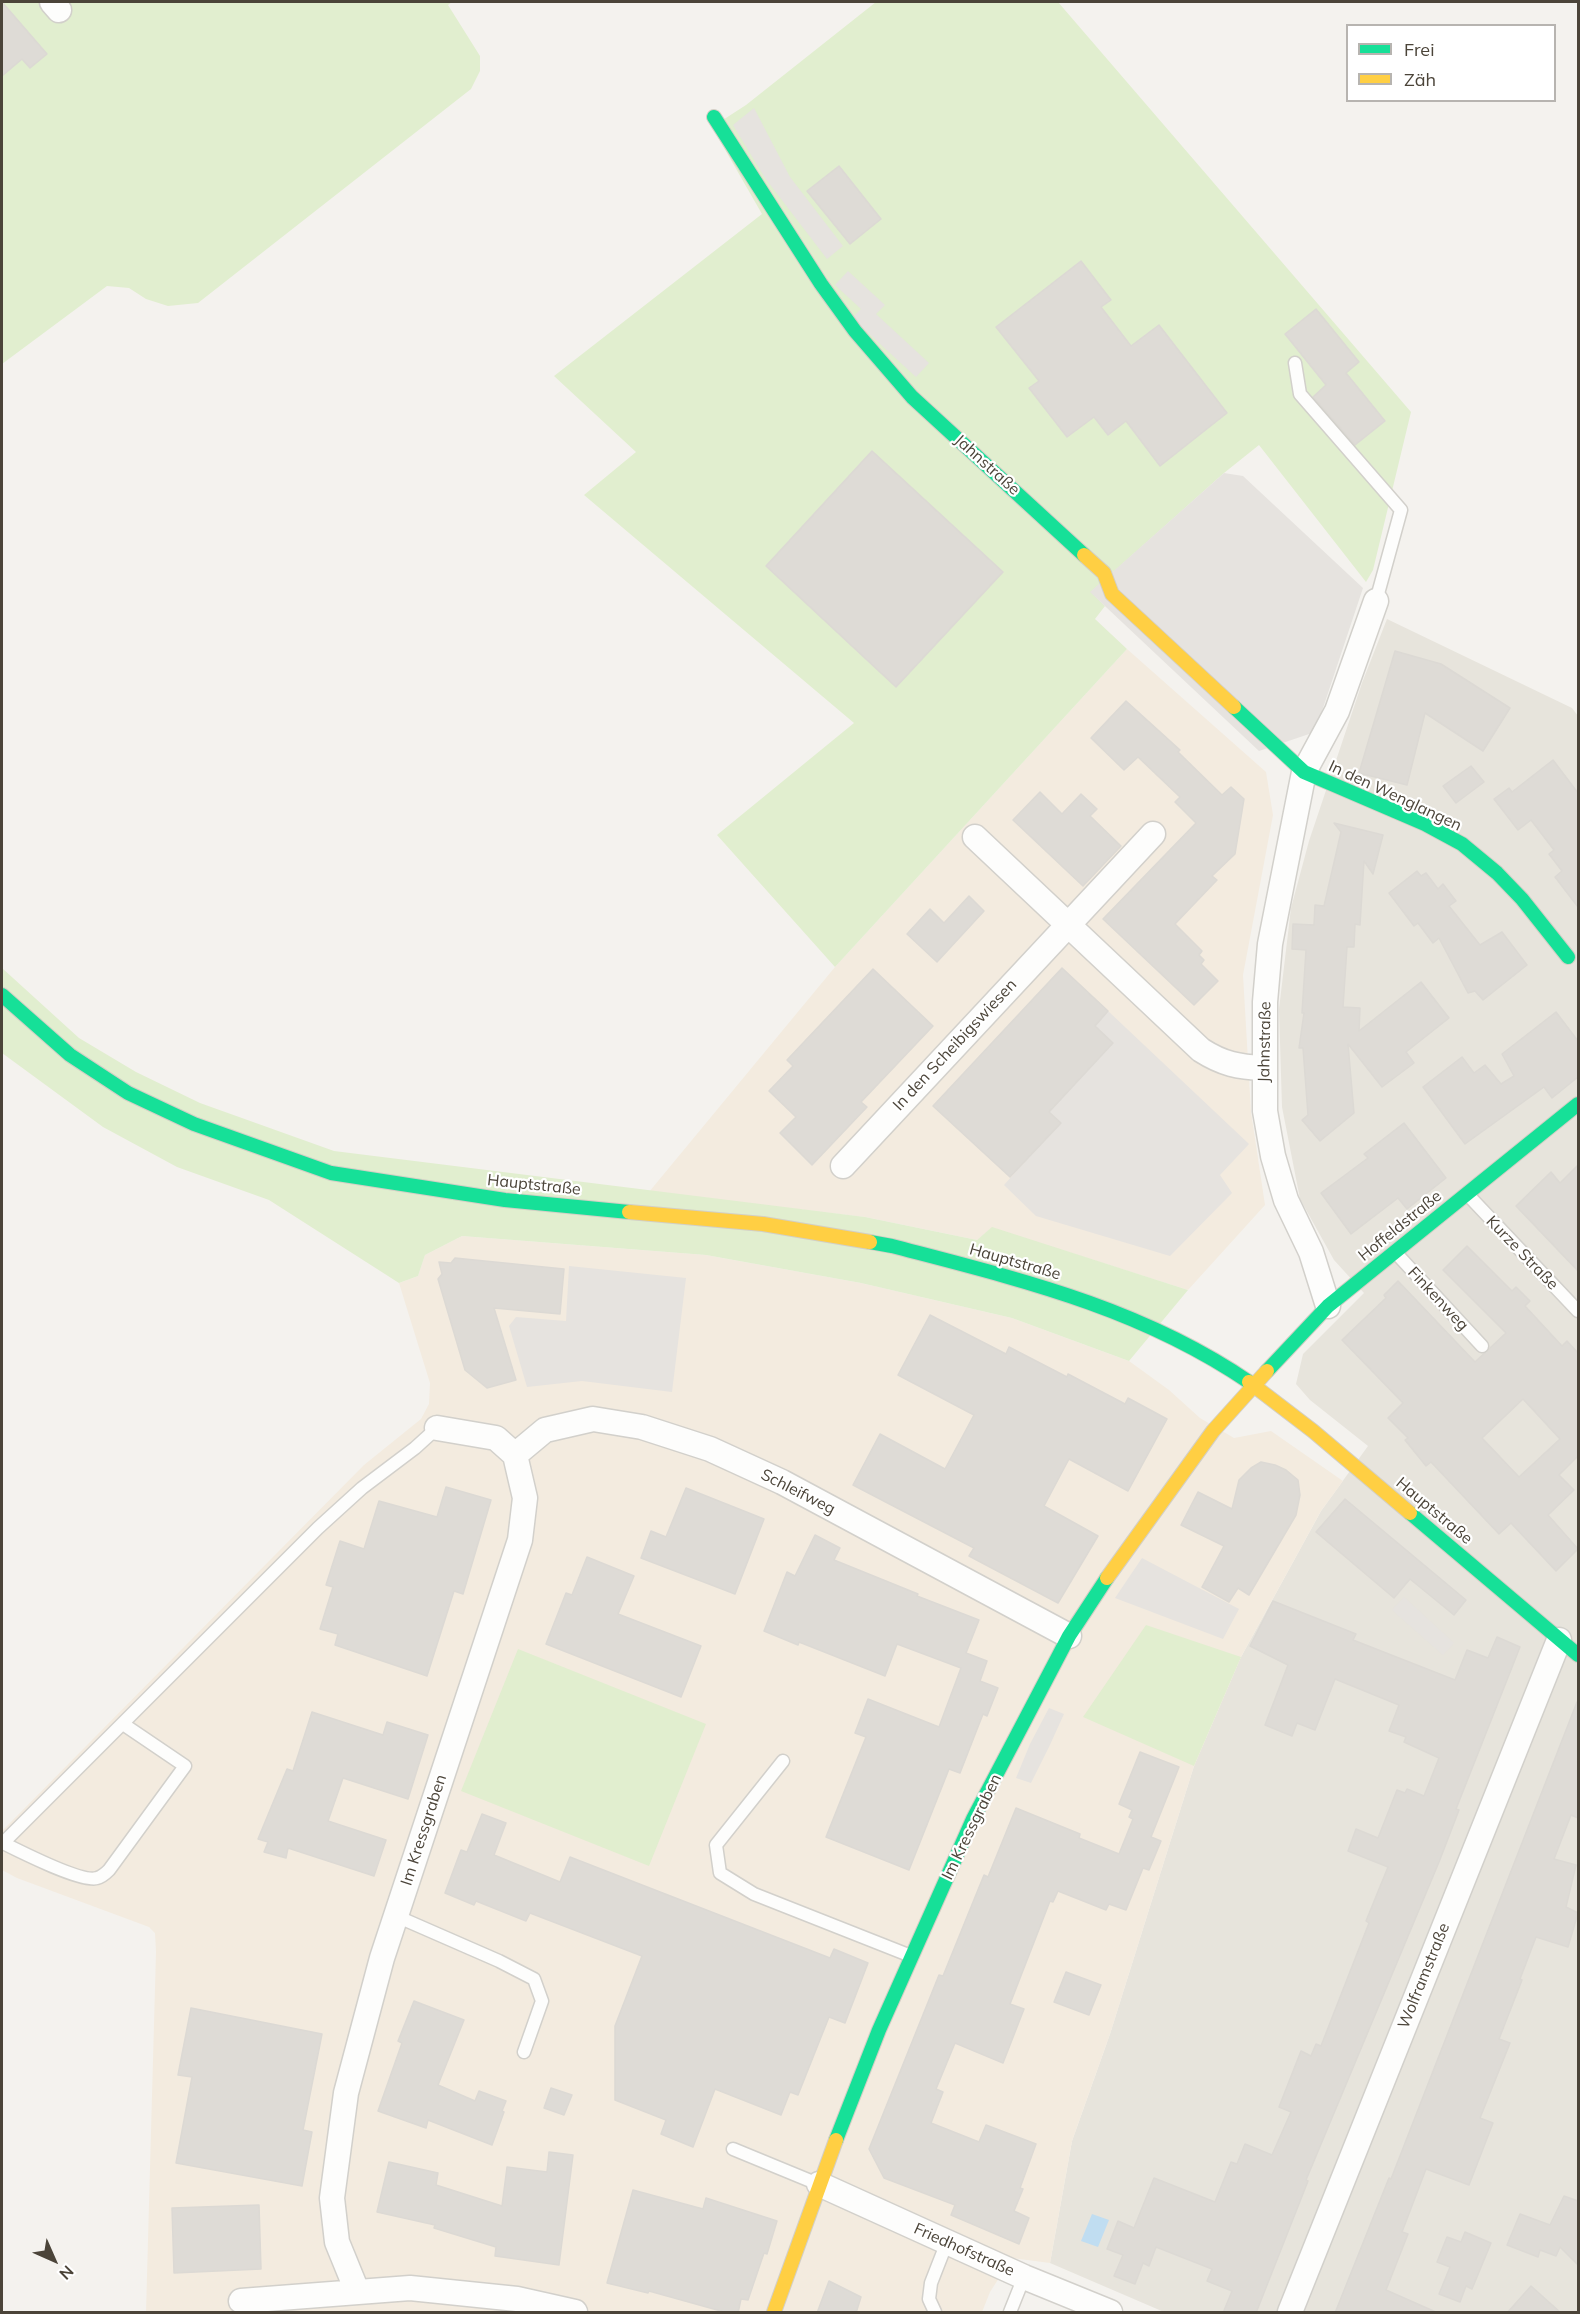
<!DOCTYPE html>
<html>
<head>
<meta charset="utf-8">
<style>
  body { margin:0 }
  #map { position:relative; width:1580px; height:2314px; overflow:hidden; background:#f4f2ee; font-family:Mulish,sans-serif }
  canvas { display:block }
  .frame { position:absolute; inset:0; border:3px solid #4b4439; pointer-events:none }
  .legend { position:absolute; left:1346px; top:24px; width:210px; height:78px; box-sizing:border-box; background:#fff; border:2px solid #b7b4b0; margin:0; padding:8px 10px; list-style:none; font-size:18px; color:#4b4439 }
  .legend li { display:flex; align-items:center; gap:12px; height:30px }
  .legend b { width:30px; border:2px solid #b7b4b0 }
  .north { position:absolute; left:24px; top:2230px; width:60px; height:60px; -webkit-text-stroke:4px #fff; paint-order:stroke; rotate:135deg; font-size:16px; font-weight:700; line-height:24px; text-align:center; color:#4b4439 }
  .north::after { content:''; display:block; margin:auto; width:21px; height:27px; background:#4b4439; clip-path:polygon(50% 0,100% 100%,50% 72%,0 100%) }
</style>
</head>
<body>
<div id="map">
<canvas width="1580" height="2314"></canvas>
<div class="frame"></div>
<ul class="legend">
<li><b style="height:8px;background:#16e098"></b>Frei</li>
<li><b style="height:8px;background:#ffcf43"></b>Zäh</li>
</ul>
<div class="north">N</div>
</div>
<script>
const c = document.querySelector('canvas').getContext('2d');
c.lineJoin = 'round';
function fillPath(path, color) { c.fillStyle = color; c.fill(path, 'evenodd'); }
function strokePath(path, color, width, dash) { c.strokeStyle = color; c.lineWidth = width; c.lineCap = dash ? 'butt' : 'round'; c.setLineDash(dash || []); c.stroke(path); }
function write(font, color, halo, rows, align = 'center') {
  c.font = font + ' Mulish,sans-serif'; c.lineWidth = 4.5; c.setLineDash([]); c.textBaseline = 'middle'; c.strokeStyle = halo; c.fillStyle = color; for (const [text, x, y, turn = 0] of rows) {
    c.save(); c.translate(x, y); c.rotate((+turn || 0) * Math.PI / 180); c.textAlign = isNaN(turn) ? turn : align; if (halo) c.strokeText(text, 0, 0); c.fillText(text, 0, 0); c.restore();
  }
}
fillPath(new Path2D(`
  M 1387,619 L 1572,708 L 1578,716 L 1578,2312 L 1164,2312 L 1050,2263 L 1072,2141 L 1110,2034 L 1194,1766 L 1241,1657 L 1321,1511 L 1368,1446 L 1310,1400 L 1296,1384 L 1303,1354 L 1364,1293 L 1334,1260 L 1300,1199 L 1282,1107 L 1279,1009 L 1291,908 L 1309,841 L 1362,683 Z`), '#e7e4dc');
fillPath(new Path2D(`
  M 1127,649 L 1266,772 L 1273,815 L 1243,975 L 1251,1112 L 1265,1205 L 1188,1290 L 992,1228 L 977,1240 L 865,1217 L 649,1192 L 835,967 Z
  M 462,1236 L 706,1255 L 861,1283 L 1012,1318 L 1129,1361 L 1169,1390 L 1200,1418 L 1234,1438 L 1271,1431 L 1343,1481 L 1321,1511 L 1241,1657 L 1194,1766 L 1110,2034 L 1072,2141 L 1050,2263 L 1012,2258 L 990,2292 L 982,2312 L 146,2312 L 156,1952 L 155,1933 L 149,1927 L 17,1878 L 2,1870 L 2,1831 L 364,1465 L 421,1419 L 429,1404 L 430,1383 L 399,1283 L 418,1276 L 425,1255 Z`), '#f3ebdf');
fillPath(new Path2D(`
  M 2,2 L 452,2 L 448,5 L 480,56 L 480,71 L 471,89 L 198,303 L 168,306 L 146,299 L 129,288 L 107,286 L 2,364 Z
  M 876,2 L 1058,2 L 1411,412 L 1373,570 L 1366,582 L 1259,445 L 1224,473 L 1091,592 L 1105,606 L 1095,619 L 1127,649 L 835,967 L 717,835 L 854,723 L 584,495 L 636,452 L 554,376 L 762,214 L 712,127 L 746,105 Z
  M 2,968 L 79,1038 L 136,1072 L 200,1103 L 334,1151 L 865,1217 L 977,1240 L 992,1227 L 1188,1290 L 1129,1361 L 1012,1318 L 861,1283 L 706,1255 L 462,1236 L 425,1255 L 418,1276 L 399,1283 L 269,1200 L 177,1167 L 103,1127 L 2,1053 Z
  M 1146,1625 L 1241,1657 L 1194,1766 L 1083,1717 Z
  M 518,1649 L 706,1724 L 649,1866 L 461,1791 Z`), '#e1eecf');
fillPath(new Path2D(`
  M 754,108 L 790,177 L 843,246 L 827,259 L 765,178 L 733,125 Z
  M 848,271 L 885,305 L 876,314 L 929,363 L 916,377 L 852,318 L 861,309 L 835,285 Z
  M 1224,473 L 1243,476 L 1363,588 L 1315,732 L 1259,751 L 1090,592 Z
  M 1108,1011 L 1249,1144 L 1220,1175 L 1232,1193 L 1170,1256 L 1036,1216 L 1004,1185 L 1060,1123 L 1049,1112 L 1113,1043 L 1095,1026 Z
  M 569,1266 L 686,1278 L 672,1392 L 582,1381 L 527,1387 L 509,1326 L 516,1317 L 566,1321 Z
  M 1142,1558 L 1239,1609 L 1223,1639 L 1115,1598 Z
  M 1404,1597 L 1454,1643 L 1443,1655 L 1392,1610 Z
  M 1049,1708 L 1064,1714 L 1049,1747 L 1031,1783 L 1016,1778 L 1030,1744 Z`), '#e6e3df');
fillPath(new Path2D(`
  M 1092,2214 L 1109,2220 L 1098,2247 L 1081,2241 Z`), '#c0ddf1');
const building = new Path2D(`
  M 2,2 L 47,54 L 30,68 L 22,59 L 2,76 Z
  M 839,166 L 881,219 L 850,244 L 807,191 Z
  M 1081,261 L 1111,300 L 1101,307 L 1131,346 L 1159,325 L 1227,413 L 1160,466 L 1126,421 L 1108,435 L 1094,417 L 1067,437 L 1029,388 L 1039,381 L 996,327 Z
  M 1316,309 L 1359,362 L 1346,373 L 1385,421 L 1355,445 L 1313,397 L 1326,385 L 1285,334 Z
  M 872,451 L 1003,572 L 896,687 L 766,566 Z
  M 1395,651 L 1441,664 L 1510,708 L 1483,751 L 1425,713 L 1407,785 L 1359,773 Z
  M 1126,701 L 1180,750 L 1178,752 L 1222,795 L 1231,787 L 1244,799 L 1235,854 L 1212,876 L 1217,880 L 1175,924 L 1202,951 L 1199,955 L 1204,960 L 1201,964 L 1218,981 L 1194,1005 L 1103,919 L 1196,823 L 1175,802 L 1180,797 L 1138,757 L 1124,770 L 1091,738 Z
  M 1553,760 L 1578,793 L 1578,907 L 1555,877 L 1562,871 L 1549,854 L 1554,850 L 1531,820 L 1518,830 L 1494,799 L 1509,788 L 1512,792 Z
  M 1471,766 L 1484,782 L 1456,803 L 1443,786 Z
  M 1040,792 L 1062,814 L 1081,794 L 1097,809 L 1090,816 L 1121,846 L 1083,886 L 1013,820 Z
  M 1334,823 L 1383,835 L 1373,874 L 1364,861 L 1360,925 L 1355,924 L 1354,947 L 1347,947 L 1343,1007 L 1360,1008 L 1359,1031 L 1421,982 L 1449,1018 L 1406,1052 L 1414,1063 L 1382,1087 L 1348,1044 L 1354,1113 L 1320,1141 L 1302,1120 L 1308,1115 L 1303,1048 L 1299,1048 L 1304,1013 L 1302,1013 L 1306,950 L 1292,949 L 1293,924 L 1314,925 L 1315,905 L 1324,906 L 1341,832 Z
  M 1417,871 L 1421,876 L 1426,873 L 1438,889 L 1443,884 L 1456,901 L 1449,906 L 1480,945 L 1502,932 L 1527,965 L 1483,1000 L 1475,991 L 1468,993 L 1439,938 L 1433,943 L 1418,923 L 1414,926 L 1389,893 Z
  M 969,896 L 984,911 L 937,962 L 907,934 L 930,909 L 944,923 Z
  M 1062,968 L 1108,1011 L 1095,1026 L 1113,1043 L 1049,1112 L 1061,1123 L 1010,1177 L 933,1106 Z
  M 873,969 L 933,1026 L 861,1102 L 867,1107 L 812,1165 L 780,1133 L 796,1117 L 769,1091 L 793,1066 L 787,1060 Z
  M 1556,1012 L 1578,1041 L 1578,1077 L 1552,1098 L 1544,1087 L 1465,1144 L 1423,1087 L 1462,1057 L 1474,1073 L 1485,1065 L 1501,1084 L 1514,1076 L 1502,1054 Z
  M 1404,1123 L 1446,1178 L 1407,1209 L 1398,1198 L 1351,1234 L 1321,1193 L 1368,1158 L 1364,1154 Z
  M 1578,1165 L 1578,1271 L 1516,1206 L 1551,1172 L 1560,1183 Z
  M 1467,1246 L 1512,1291 L 1516,1287 L 1530,1301 L 1525,1306 L 1562,1346 L 1567,1341 L 1578,1353 L 1578,1458 L 1577,1457 L 1559,1475 L 1574,1490 L 1548,1515 L 1578,1549 L 1556,1571 L 1511,1523 L 1499,1534 L 1431,1462 L 1426,1466 L 1405,1440 L 1408,1438 L 1388,1418 L 1403,1403 L 1342,1340 L 1386,1298 L 1384,1295 L 1398,1281 L 1475,1362 L 1506,1333 L 1443,1270 ZM 1523,1399 L 1560,1439 L 1519,1477 L 1482,1438 Z
  M 455,1258 L 564,1269 L 560,1314 L 494,1308 L 516,1380 L 487,1388 L 465,1370 L 438,1279 L 442,1274 L 439,1262 L 451,1263 Z
  M 930,1315 L 1006,1354 L 1009,1347 L 1067,1377 L 1068,1374 L 1125,1404 L 1128,1398 L 1167,1419 L 1128,1491 L 1069,1459 L 1044,1506 L 1098,1536 L 1058,1603 L 969,1556 L 974,1548 L 853,1485 L 880,1434 L 945,1469 L 974,1415 L 898,1375 Z
  M 1261,1462 L 1275,1465 L 1286,1470 L 1298,1480 L 1300,1495 L 1296,1515 L 1249,1595 L 1238,1588 L 1229,1602 L 1202,1587 L 1224,1546 L 1181,1525 L 1198,1492 L 1232,1509 L 1239,1480 L 1251,1468 Z
  M 446,1487 L 491,1500 L 463,1594 L 454,1591 L 427,1676 L 335,1645 L 338,1634 L 320,1629 L 333,1587 L 326,1585 L 340,1541 L 364,1549 L 379,1501 L 437,1517 Z
  M 686,1488 L 764,1519 L 735,1594 L 641,1558 L 651,1531 L 666,1537 Z
  M 1345,1499 L 1466,1600 L 1454,1615 L 1410,1579 L 1394,1598 L 1316,1532 Z
  M 815,1535 L 840,1548 L 834,1560 L 918,1594 L 917,1596 L 979,1620 L 966,1653 L 987,1661 L 980,1681 L 998,1688 L 987,1716 L 983,1714 L 960,1773 L 949,1769 L 909,1870 L 826,1837 L 866,1737 L 855,1733 L 868,1699 L 939,1727 L 961,1668 L 897,1644 L 885,1676 L 799,1642 L 798,1645 L 764,1631 L 787,1572 L 795,1576 Z
  M 587,1557 L 634,1576 L 618,1614 L 701,1646 L 681,1697 L 546,1644 L 566,1593 L 572,1595 Z
  M 1273,1601 L 1356,1634 L 1353,1640 L 1455,1680 L 1467,1650 L 1488,1658 L 1497,1637 L 1520,1647 L 1456,1809 L 1459,1810 L 1439,1862 L 1306,2180 L 1308,2181 L 1256,2313 L 1223,2313 L 1232,2291 L 1207,2281 L 1212,2269 L 1156,2247 L 1149,2266 L 1143,2263 L 1135,2284 L 1114,2276 L 1123,2255 L 1107,2249 L 1118,2221 L 1134,2228 L 1154,2178 L 1215,2202 L 1231,2162 L 1237,2164 L 1245,2144 L 1272,2155 L 1291,2112 L 1279,2107 L 1301,2051 L 1311,2056 L 1316,2044 L 1321,2046 L 1369,1923 L 1366,1921 L 1388,1867 L 1348,1851 L 1356,1829 L 1378,1838 L 1397,1790 L 1405,1793 L 1407,1789 L 1424,1796 L 1439,1758 L 1404,1742 L 1406,1737 L 1389,1731 L 1399,1705 L 1335,1679 L 1315,1730 L 1297,1723 L 1292,1736 L 1265,1725 L 1288,1665 L 1250,1646 Z
  M 1577,1702 L 1578,1818 L 1571,1815 L 1554,1859 L 1576,1865 L 1566,1907 L 1578,1913 L 1568,1947 L 1536,1937 L 1520,1979 L 1522,1980 L 1499,2039 L 1510,2043 L 1480,2118 L 1493,2123 L 1469,2185 L 1426,2169 L 1402,2232 L 1408,2234 L 1386,2290 L 1438,2313 L 1335,2313 L 1389,2178 L 1391,2179 Z
  M 312,1712 L 383,1735 L 387,1722 L 428,1735 L 408,1799 L 343,1778 L 328,1821 L 386,1840 L 374,1876 L 288,1848 L 286,1858 L 264,1852 L 268,1842 L 258,1839 L 287,1769 L 293,1771 Z
  M 1140,1752 L 1179,1767 L 1151,1837 L 1161,1841 L 1149,1870 L 1143,1868 L 1126,1910 L 1109,1904 L 1106,1910 L 1058,1891 L 1053,1902 L 1050,1901 L 1010,2004 L 1024,2009 L 1003,2063 L 955,2043 L 936,2089 L 943,2092 L 931,2123 L 979,2142 L 986,2125 L 1036,2144 L 1020,2188 L 1023,2189 L 1014,2211 L 1029,2218 L 1019,2244 L 951,2215 L 955,2205 L 884,2178 L 869,2149 L 939,1975 L 943,1976 L 984,1875 L 988,1877 L 1016,1808 L 1080,1834 L 1079,1838 L 1119,1854 L 1133,1819 L 1129,1817 L 1132,1810 L 1119,1804 Z
  M 482,1814 L 506,1823 L 494,1855 L 560,1882 L 570,1857 L 830,1958 L 834,1949 L 868,1963 L 845,2023 L 829,2017 L 798,2095 L 790,2092 L 781,2115 L 715,2089 L 693,2147 L 661,2134 L 666,2120 L 615,2100 L 615,2026 L 642,1956 L 530,1913 L 526,1921 L 476,1901 L 474,1905 L 445,1893 L 461,1850 L 467,1852 Z
  M 1066,1972 L 1101,1985 L 1089,2015 L 1054,2002 Z
  M 414,2001 L 464,2020 L 438,2085 L 475,2101 L 479,2091 L 506,2101 L 502,2111 L 504,2112 L 492,2145 L 428,2120 L 426,2128 L 378,2111 L 402,2043 L 398,2041 Z
  M 191,2008 L 322,2034 L 303,2130 L 312,2132 L 302,2186 L 176,2163 L 192,2077 L 178,2075 Z
  M 551,2088 L 572,2095 L 564,2115 L 544,2108 Z
  M 549,2152 L 573,2155 L 559,2265 L 495,2256 L 496,2247 L 434,2228 L 435,2225 L 377,2212 L 389,2162 L 438,2173 L 436,2185 L 502,2206 L 507,2167 L 547,2172 Z
  M 633,2190 L 703,2209 L 706,2198 L 777,2221 L 767,2254 L 764,2253 L 748,2300 L 741,2299 L 738,2313 L 728,2313 L 649,2291 L 648,2293 L 607,2283 Z
  M 1564,2196 L 1578,2201 L 1578,2265 L 1560,2247 L 1556,2256 L 1540,2250 L 1538,2257 L 1507,2245 L 1520,2214 L 1550,2225 Z
  M 259,2205 L 261,2269 L 174,2273 L 172,2208 Z
  M 1465,2232 L 1491,2243 L 1472,2289 L 1466,2286 L 1460,2302 L 1439,2294 L 1450,2267 L 1437,2262 L 1447,2237 L 1461,2242 Z
  M 829,2281 L 861,2297 L 856,2313 L 817,2313 Z
  M 1531,2286 L 1561,2313 L 1507,2313 Z`);
fillPath(building, '#dedbd6');
strokePath(building, '#dcd9d4', 1.5);
const lane = new Path2D(`
  M 1295,363 L 1300,394 L 1401,510 L 1376,601
  M 1468,1195 L 1578,1311
  M 1395,1252 L 1482,1346
  M 123,1724 L 185,1766 L 109,1870 C 106,1873 101,1877 97,1878 C 82,1883 19,1851 3,1843 L 318,1528 L 362,1488 L 415,1448 L 437,1428
  M 783,1761 L 716,1845 L 720,1873 L 754,1894 L 911,1956
  M 396,1916 L 499,1961 L 534,1979 L 542,2001 L 524,2052
  M 733,2149 L 818,2184
  M 935,2312 L 929,2299 L 931,2283 L 947,2242
  M 1010,2312 L 1024,2277`);
const street = new Path2D(`
  M 52,2 L 59,10
  M 975,837 L 1201,1050 C 1223,1064 1238,1067 1264,1068
  M 843,1166 L 1153,834
  M 1328,1306 L 1311,1252 L 1286,1200 L 1273,1156 L 1265,1111 L 1265,1002 L 1270,944 L 1304,772 L 1337,711 L 1376,601
  M 515,1455 L 545,1430 L 593,1419 L 642,1427 L 710,1449 L 782,1482 L 1069,1636
  M 819,2184 L 1024,2277 L 1110,2312
  M 357,2291 L 337,2242 L 332,2198 L 346,2093 L 382,1958 L 520,1540 L 525,1498 L 515,1455 L 496,1438 L 437,1428
  M 241,2301 L 410,2288 L 517,2299 L 575,2312
  M 1290,2312 L 1559,1640`);
const fast = new Path2D(`
  M 714,117 L 821,284 L 855,331 L 912,397 L 1084,555
  M 1234,707 L 1304,772 L 1425,824 L 1462,844 L 1497,873 L 1522,899 L 1568,957
  M 2,995 L 70,1055 L 128,1093 L 194,1124 L 331,1173 L 505,1200 L 629,1212
  M 870,1242 L 892,1246 C 1018,1279 1139,1307 1249,1382
  M 1267,1371 L 1328,1306 L 1578,1104
  M 1410,1513 L 1578,1655
  M 836,2140 L 879,2030 L 973,1819 L 1069,1636 L 1107,1578`);
const slow = new Path2D(`
  M 1084,555 L 1104,573 L 1112,594 L 1234,707
  M 629,1212 L 763,1224 L 870,1242
  M 1249,1382 L 1313,1431 L 1410,1513
  M 1107,1578 L 1213,1431 L 1267,1371
  M 774,2312 L 836,2140`);
strokePath(lane, '#d2d0cb', 15);
strokePath(street, '#d2d0cb', 27);
strokePath(fast, '#d3cfc5', 16);
strokePath(slow, '#d3cfc5', 16);
strokePath(lane, '#fdfdfc', 12);
strokePath(street, '#fdfdfc', 24);
strokePath(fast, '#16e098', 14);
strokePath(slow, '#ffcf43', 14);
write('16px', '#4b4439', '#fff', [
  ["Jahnstraße",987,465,42],
  ["In den Wenglangen",1395,796,25],
  ["Jahnstraße",1265,1042,-89],
  ["In den Scheibigswiesen",955,1045,-47],
  ["Hauptstraße",534,1185,6],
  ["Hoffeldstraße",1400,1226,-39],
  ["Kurze Straße",1522,1253,46],
  ["Hauptstraße",1015,1262,16],
  ["Finkenweg",1438,1299,47],
  ["Schleifweg",798,1492,27],
  ["Hauptstraße",1434,1511,40],
  ["Im Kressgraben",972,1827,-64],
  ["Im Kressgraben",424,1830,-72],
  ["Wolframstraße",1424,1976,-68],
  ["Friedhofstraße",964,2250,24]
]);
</script>
</body>
</html>
